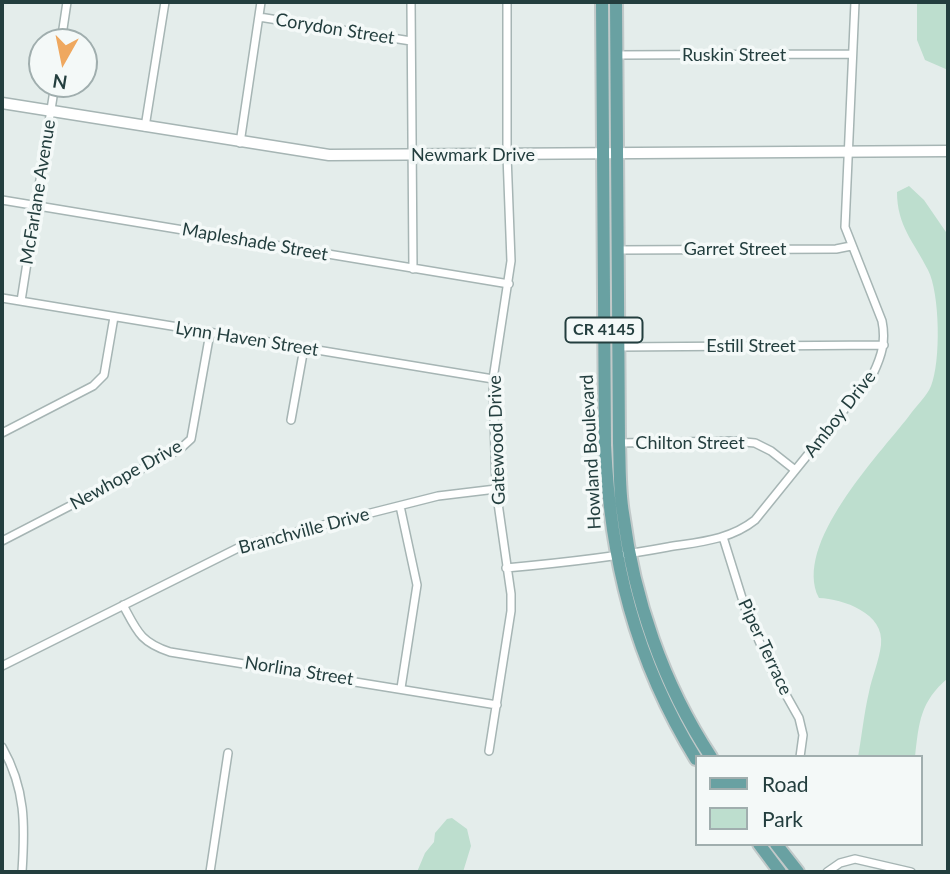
<!DOCTYPE html>
<html>
<head>
<meta charset="utf-8">
<style>
  body { margin:0 }
  #map { position:relative; width:950px; height:874px; overflow:hidden; background:#e4edeb; font-family:Lato,sans-serif }
  canvas { display:block }
  .frame { position:absolute; inset:0; border:4px solid #233e3e; pointer-events:none }
  .legend { position:absolute; left:695px; top:755px; width:228px; height:91px; box-sizing:border-box; background:#f4f9f8; border:2px solid #a0aeae; margin:0; padding:9px 12px; list-style:none; font-size:21px; color:#233e3e }
  .legend li { display:flex; align-items:center; gap:14px; height:35px }
  .legend b { width:35px; border:2px solid #a0aeae }
  .north { position:absolute; left:28px; top:28px; width:70px; height:70px; box-sizing:border-box; background:#f4f9f8; border:2px solid #a0aeae; border-radius:50%; rotate:189deg; font-size:19px; font-weight:700; line-height:28px; text-align:center; color:#233e3e }
  .north::after { content:''; display:block; margin:auto; width:24px; height:32px; background:#efa85f; clip-path:polygon(50% 0,100% 100%,50% 72%,0 100%) }
</style>
</head>
<body>
<div id="map">
<canvas width="950" height="874"></canvas>
<div class="frame"></div>
<ul class="legend">
<li><b style="height:9px;background:#69a1a2"></b>Road</li>
<li><b style="height:19px;background:#bddece"></b>Park</li>
</ul>
<div class="north">N</div>
</div>
<script>
const c = document.querySelector('canvas').getContext('2d');
c.lineJoin = 'round';
function fillPath(path, color) { c.fillStyle = color; c.fill(path, 'evenodd'); }
function strokePath(path, color, width, dash) { c.strokeStyle = color; c.lineWidth = width; c.lineCap = dash ? 'butt' : 'round'; c.setLineDash(dash || []); c.stroke(path); }
function write(font, color, halo, rows, align = 'center') {
  c.font = font + ' Lato,sans-serif'; c.lineWidth = 7; c.setLineDash([]); c.textBaseline = 'middle'; c.strokeStyle = halo; c.fillStyle = color; for (const [text, x, y, turn = 0] of rows) {
    c.save(); c.translate(x, y); c.rotate((+turn || 0) * Math.PI / 180); c.textAlign = isNaN(turn) ? turn : align; if (halo) c.strokeText(text, 0, 0); c.fillText(text, 0, 0); c.restore();
  }
}
fillPath(new Path2D(`
  M 917,2 L 948,2 L 948,70 L 925,60 L 917,40 Z
  M 909,186 L 924,200 L 948,235 L 948,678 C 920,702 919,722 915,757 L 858,757 C 862,735 864,713 869,692 C 872,677 879,661 881,645 C 885,613 843,599 819,598 C 792,545 878,456 909,416 C 916,406 927,396 931,386 C 941,362 940,293 928,270 C 914,242 897,226 897,192 Z
  M 452,818 L 467,829 L 471,846 L 463,872 L 417,872 L 425,853 L 434,842 L 435,833 L 447,819 Z`), '#bddece');
const minor = new Path2D(`
  M 411,2 L 413,269
  M 259,17 L 411,41
  M 61,42 L 67,2
  M 616,55 L 852,54
  M 145,127 L 165,2
  M 240,143 L 261,2
  M 2,200 L 509,284
  M 617,250 L 836,249 L 851,246
  M 2,298 L 493,379
  M 21,301 L 55,84
  M 618,347 L 884,345
  M 291,420 L 304,348
  M 2,433 L 93,386 L 104,375 L 114,317
  M 619,443 L 734,441 L 755,443 L 771,451 L 795,470
  M 400,506 L 417,585 L 401,688
  M 723,537 L 747,614 L 772,670 L 799,718 L 803,735 L 800,757
  M 2,541 L 180,449 L 191,439 L 210,333
  M 506,568 C 561,563 615,557 668,547 C 699,542 730,540 755,520 L 873,374 C 882,355 886,341 882,321 L 845,227 L 855,2
  M 123,605 C 137,631 140,642 170,652 L 497,705
  M 2,666 L 244,545 L 438,496 L 496,489
  M 2,747 C 26,789 25,826 22,872
  M 489,751 L 511,611 L 511,594 L 496,489 L 493,379 L 511,261 L 507,155 L 507,2
  M 210,872 L 228,753
  M 827,872 L 840,863 L 855,859 L 911,872`);
const tertiary = new Path2D(`
  M 2,103 L 329,155 L 948,151`);
const primary = new Path2D(`
  M 602,2 L 605,445 C 610,559 635,660 696,759
  M 616,2 L 619,443 C 620,466 619,490 623,513 C 634,599 663,684 711,757
  M 759,844 L 780,872
  M 776,844 L 798,872`);
strokePath(minor, '#a6b5b4', 10);
strokePath(tertiary, '#a6b5b4', 13);
strokePath(primary, '#c1c9c9', 16);
strokePath(minor, '#fff', 7);
strokePath(tertiary, '#fff', 10);
strokePath(primary, '#69a1a2', 12);
for (const [x, y, w] of [
  [604,330,77]
]) { const box = new Path2D(); box.roundRect(x - w / 2, y - 12.5, w, 25, 5); c.fillStyle = '#f4f9f8'; c.fill(box); strokePath(box, '#233e3e', 2); }
write('bold 16px', '#233e3e', null, [
  ["CR 4145",604,330]
]);
write('18px', '#233e3e', '#f4f9f8', [
  ["Corydon Street",335,29,9],
  ["Ruskin Street",734,55],
  ["Newmark Drive",473,155],
  ["McFarlane Avenue",38,192,-81],
  ["Mapleshade Street",255,242,10],
  ["Garret Street",735,249],
  ["Lynn Haven Street",247,339,9],
  ["Estill Street",751,346],
  ["Amboy Drive",840,414,-52],
  ["Gatewood Drive",497,440,-92],
  ["Chilton Street",690,443],
  ["Howland Boulevard",591,452,-93],
  ["Newhope Drive",126,475,-29],
  ["Branchville Drive",304,531,-15],
  ["Piper Terrace",765,647,65],
  ["Norlina Street",299,671,9]
]);
</script>
</body>
</html>
